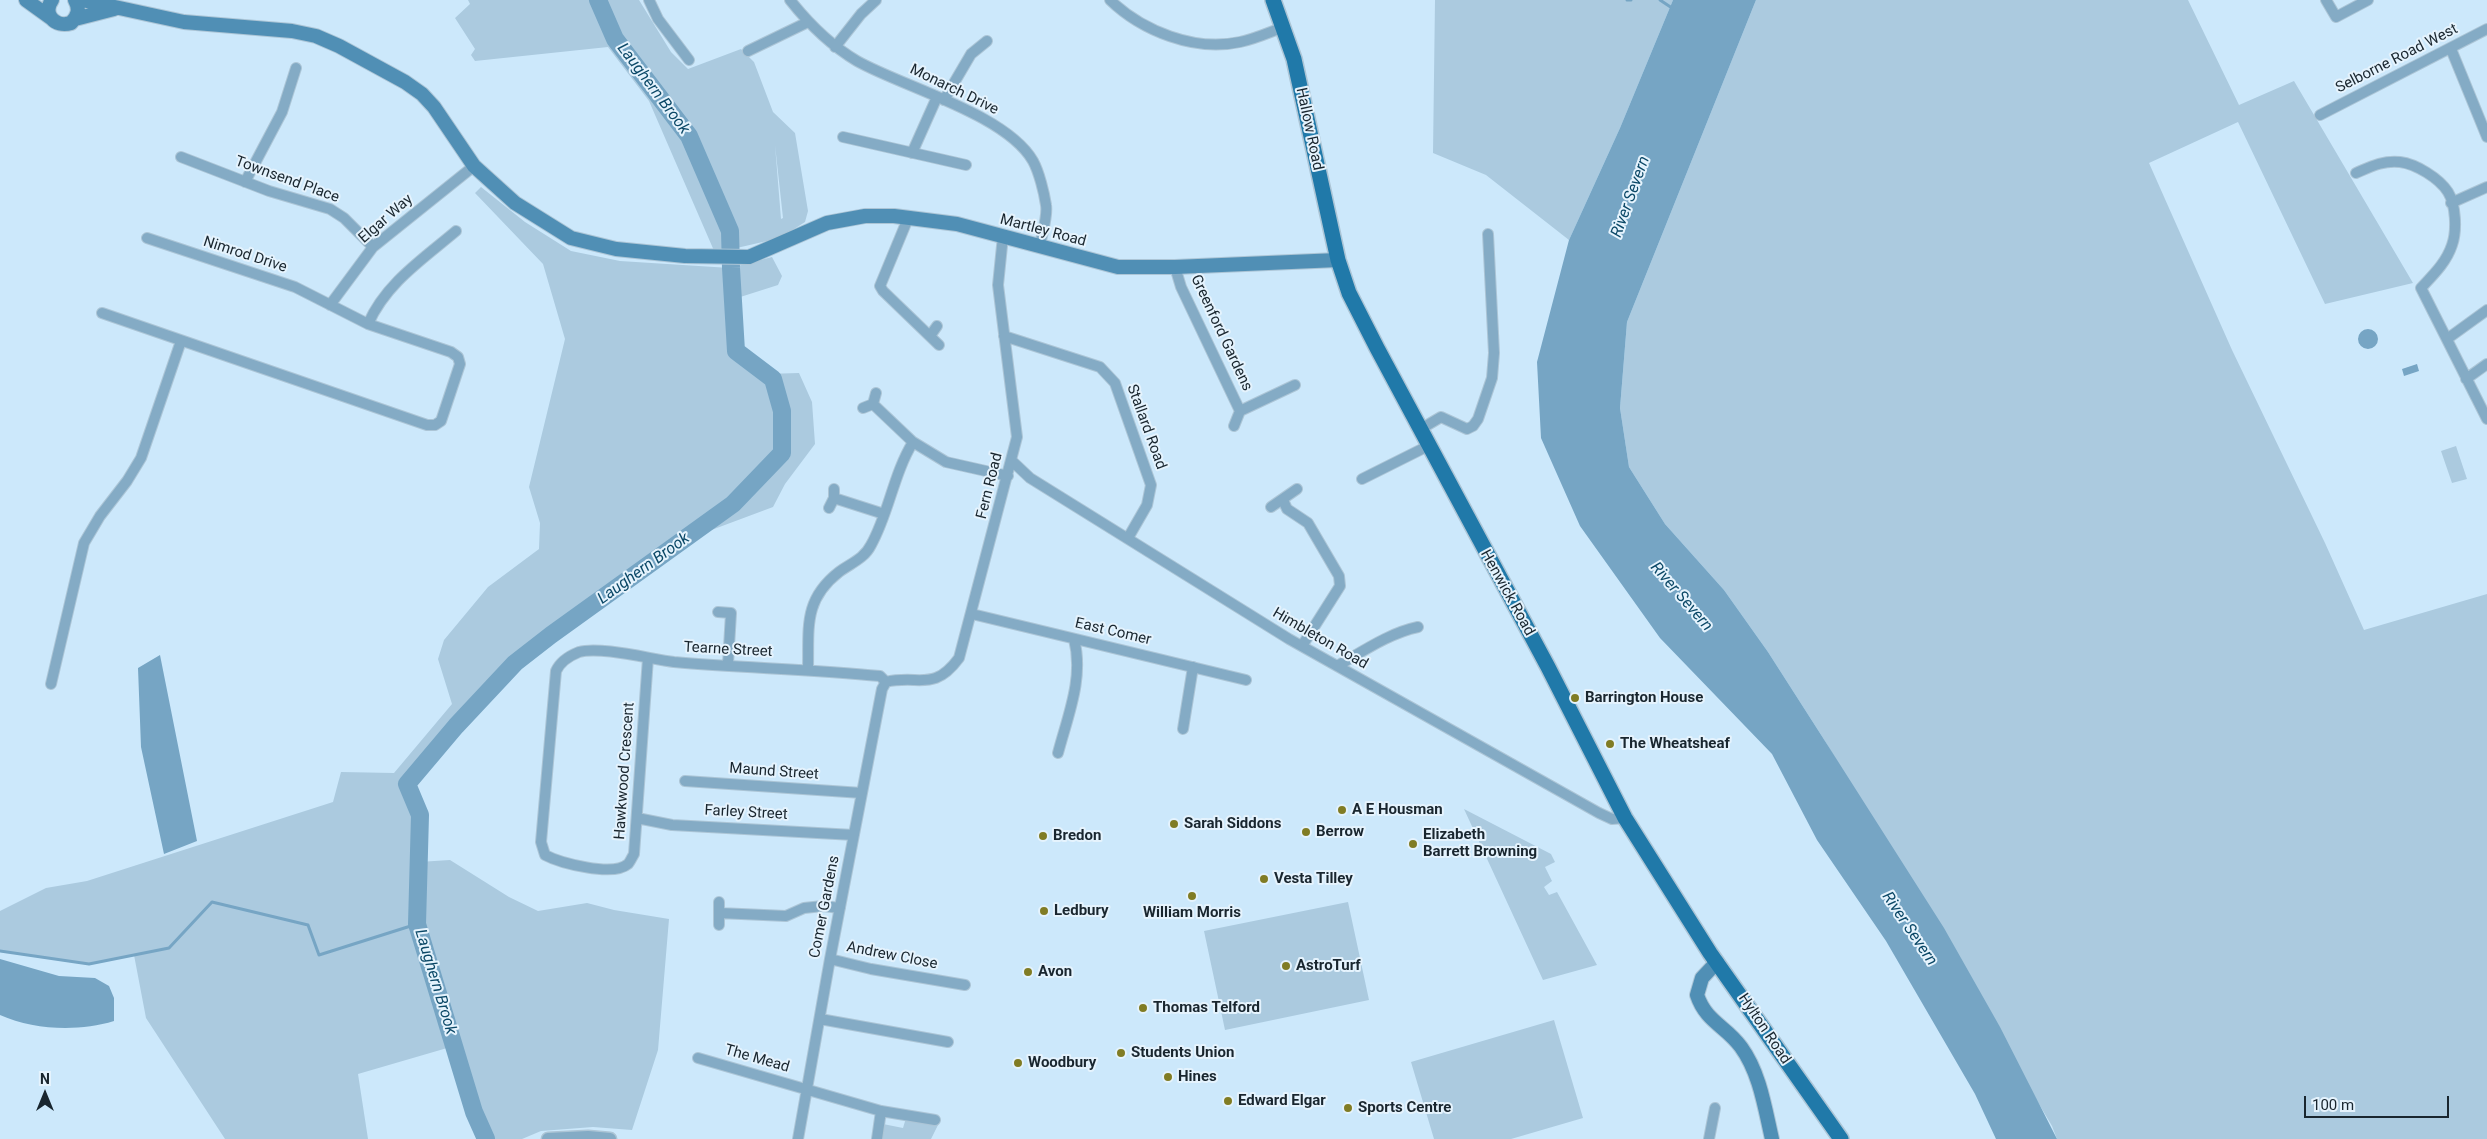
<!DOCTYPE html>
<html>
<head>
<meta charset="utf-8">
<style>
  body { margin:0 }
  #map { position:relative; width:2487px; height:1139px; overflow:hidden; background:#cce8fb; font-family:Roboto,sans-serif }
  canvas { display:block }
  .north { position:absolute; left:20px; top:1069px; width:50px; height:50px; -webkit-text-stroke:4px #e5f3fd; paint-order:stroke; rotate:0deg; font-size:14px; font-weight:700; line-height:20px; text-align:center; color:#19262f }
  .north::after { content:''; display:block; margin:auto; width:18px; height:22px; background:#19262f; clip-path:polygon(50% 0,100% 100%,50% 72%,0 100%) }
  .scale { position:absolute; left:2304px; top:1096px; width:145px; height:22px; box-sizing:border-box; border:2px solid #19262f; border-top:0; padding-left:6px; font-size:15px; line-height:18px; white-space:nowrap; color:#19262f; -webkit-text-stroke:4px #e5f3fd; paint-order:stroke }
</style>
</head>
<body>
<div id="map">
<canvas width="2487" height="1139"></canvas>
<div class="north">N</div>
<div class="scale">100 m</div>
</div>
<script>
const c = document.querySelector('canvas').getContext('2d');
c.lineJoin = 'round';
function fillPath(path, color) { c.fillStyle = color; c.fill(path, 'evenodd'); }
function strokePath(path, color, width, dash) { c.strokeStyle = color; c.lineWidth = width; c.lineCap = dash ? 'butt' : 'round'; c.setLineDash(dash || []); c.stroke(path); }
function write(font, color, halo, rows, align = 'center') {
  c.font = font + ' Roboto,sans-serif'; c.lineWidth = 4; c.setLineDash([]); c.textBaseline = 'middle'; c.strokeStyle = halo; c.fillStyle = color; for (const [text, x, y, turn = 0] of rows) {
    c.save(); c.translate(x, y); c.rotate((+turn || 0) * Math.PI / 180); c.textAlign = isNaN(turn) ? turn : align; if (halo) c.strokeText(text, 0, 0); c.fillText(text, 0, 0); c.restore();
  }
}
fillPath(new Path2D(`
  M 468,0 L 639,0 L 671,52 L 688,69 L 741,49 L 754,62 L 773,112 L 795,133 L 808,211 L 805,222 L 780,238 L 715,253 L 649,101 L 608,47 L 475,61 L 471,55 L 475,49 L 455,18 L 470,4 ZM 775,145 L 783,218 L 781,219 Z
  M 1435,0 L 1673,0 L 1620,128 L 1569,240 L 1486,175 L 1433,153 Z
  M 1756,0 L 2188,0 L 2239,105 L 2294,81 L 2413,283 L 2325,304 L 2238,122 L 2149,163 L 2232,350 L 2325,543 L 2364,630 L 2487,594 L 2487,1139 L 2057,1139 L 2052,1126 L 1825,741 L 1768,652 L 1724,590 L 1665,524 L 1629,467 L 1620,408 L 1627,322 Z
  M 481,187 L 525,222 L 571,251 L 620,261 L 730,268 L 772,257 L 782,276 L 778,285 L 734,299 L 736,351 L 765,374 L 799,373 L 812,402 L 815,444 L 785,484 L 773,507 L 682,541 L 551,635 L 515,663 L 456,726 L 408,784 L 420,815 L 419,862 L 450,860 L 509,897 L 538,911 L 587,903 L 614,910 L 669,919 L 658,1050 L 632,1130 L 593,1127 L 541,1131 L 522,1139 L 486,1139 L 474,1112 L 454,1046 L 358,1074 L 368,1139 L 225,1139 L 146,1018 L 134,955 L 89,964 L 0,951 L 0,911 L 46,888 L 87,881 L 333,802 L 341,772 L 394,773 L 452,704 L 438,659 L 444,640 L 488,587 L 539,549 L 540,523 L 529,487 L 565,339 L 543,264 L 475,193 Z
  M 2456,446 L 2467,479 L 2452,483 L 2441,451 Z
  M 1464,809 L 1551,854 L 1555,862 L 1545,867 L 1552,881 L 1544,887 L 1549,895 L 1557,892 L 1597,965 L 1543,980 Z
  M 1348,902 L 1369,1000 L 1225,1030 L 1204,931 Z
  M 1554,1020 L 1583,1118 L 1511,1139 L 1434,1139 L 1411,1062 Z
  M 906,1118 L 938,1125 L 931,1139 L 881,1139 L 883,1124 L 903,1128 Z`), '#abcadf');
fillPath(new Path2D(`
  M 1673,0 L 1756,0 L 1627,322 L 1620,408 L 1629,467 L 1665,524 L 1724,590 L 1768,652 L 1825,741 L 1944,928 L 2000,1027 L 2057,1139 L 1996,1139 L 1975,1094 L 1886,941 L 1817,840 L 1772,754 L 1660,638 L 1580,526 L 1541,438 L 1537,362 L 1569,240 L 1620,128 Z
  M2358 339a10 10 0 1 1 20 0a10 10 0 1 1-20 0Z
  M 2417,364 L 2419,371 L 2404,376 L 2402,369 Z
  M 160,655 L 197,841 L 164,854 L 141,747 L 138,668 Z
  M 0,959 L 59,976 L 95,978 L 109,986 L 114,998 L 114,1021 C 78,1032 34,1030 0,1015 Z`), '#76a5c4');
strokePath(new Path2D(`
  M 1627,0 L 1631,0
  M 1660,0 L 1672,8
  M 0,951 L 89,964 L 169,948 L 212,902 L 308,925 L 319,955 L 417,924`), '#76a5c4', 3);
strokePath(new Path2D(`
  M 486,1139 L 474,1112 L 417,924 L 420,815 L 407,784 L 456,726 L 515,663 L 551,635 L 733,504 L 782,453 L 782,411 L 773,379 L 736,351 L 731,268 L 730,231 L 689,136 L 615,39 L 598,0`), '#76a5c4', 18);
const minor = new Path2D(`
  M 649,0 L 658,19 L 689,60
  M 790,0 C 809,24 830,45 857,61 C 903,87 1006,114 1033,161 C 1039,172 1044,192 1046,205 C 1048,216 1042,233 1040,246
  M 1110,0 C 1142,31 1195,52 1240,42 C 1255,39 1270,32 1284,27
  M 2326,0 L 2336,17 L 2368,0
  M 835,47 L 861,14 L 876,0
  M 2451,49 L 2487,137
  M 748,51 L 808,22
  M 944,100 L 971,54 L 987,41
  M 2320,115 L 2487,29
  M 843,137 L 966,165
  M 912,153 L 937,97
  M 181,157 L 269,191 L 330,209 L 344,218 L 373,247
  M 2356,173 C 2370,167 2383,160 2400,162 C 2416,164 2439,178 2448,192 C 2456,205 2457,231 2452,245 C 2446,263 2433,275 2421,288 L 2487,419
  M 245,182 L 282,112 L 296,68
  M 2451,203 L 2487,187
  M 909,216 L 880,286 L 883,291 L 939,345
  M 1175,267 L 1181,287 L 1240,411
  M 330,305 L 373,247 L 474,166
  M 102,313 L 427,425 L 435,425 L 441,421 L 460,364 L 458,357 L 451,352 L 368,324 L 295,287 L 147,238
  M 368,324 C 386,283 423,259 456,231
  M 930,336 L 937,326
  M 1004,336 L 1100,367 L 1115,383 L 1151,485 L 1147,505 L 1128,538
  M 2447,339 L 2487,310
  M 2466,379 L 2487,364
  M 873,404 L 913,442 L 946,462 L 1008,476
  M 863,408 L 873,404 L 876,393
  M 1234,426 L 1240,411 L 1295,385
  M 1419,430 L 1441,417 L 1467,429 L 1473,426 L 1478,419 L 1492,378 L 1494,353 L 1488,234
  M 1012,461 L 1030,478 L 1289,639 L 1599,813 L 1612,819 L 1625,818
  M 1362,479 L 1428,446
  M 834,498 L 884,514
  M 1283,500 L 1287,509 L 1308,523 L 1339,576 L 1340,586 L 1302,646
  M 1271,507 L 1297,489
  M 829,508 L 834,498 L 834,489
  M 718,612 L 731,613 L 728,664
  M 972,614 L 1246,680
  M 648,658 L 634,854 C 632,857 630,862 628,864 C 613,877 560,863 545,855 L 541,842 L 556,671 C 560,662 569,656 579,652 C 600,646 650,659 674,662 C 742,668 811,669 880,676 L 886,682
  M 1337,666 C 1362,652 1389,633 1418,627
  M 808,669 C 809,628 803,600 839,572 C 851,563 864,559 871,545 C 889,513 893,475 913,442
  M 886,682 C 919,674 933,693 959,658 L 1017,437 L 998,285 L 1003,236
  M 51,684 L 84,543 L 100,516 L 127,481 L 141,458 L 181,341
  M 1183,729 L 1193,667
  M 1058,753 C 1068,715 1084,678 1074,639
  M 685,781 L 862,793
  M 637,818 L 672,825 L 854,835
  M 719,913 L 786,916 L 804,908 L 823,906 L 840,908
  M 719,925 L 719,902
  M 830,959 L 871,969 L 965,985
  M 820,1019 L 948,1042
  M 698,1058 L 881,1111 L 935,1120
  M 798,1139 L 830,959 L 882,689 L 886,682
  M 877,1139 L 881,1111
  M 1709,1139 L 1715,1108`);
const tertiary = new Path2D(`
  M 548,1139 L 588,1137 L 610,1139`);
const secondary = new Path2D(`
  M 26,0 L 51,18
  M 52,0 C 42,14 55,28 71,23 C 78,16 80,9 75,0
  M 82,0 L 184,22 L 292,31 L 316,36 L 339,46 L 405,82 L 422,94 L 434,107 L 474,166 L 515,203 L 571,238 L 616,249 L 685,256 L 749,257 L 827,223 L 865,216 L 894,216 L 957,224 L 1118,267 L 1175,267 L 1338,260
  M 75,19 L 114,9
  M 1717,962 L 1702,978 L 1697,995 C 1706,1022 1726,1026 1741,1047 C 1760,1073 1765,1109 1772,1139`);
const primary = new Path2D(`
  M 1273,0 L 1294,59 L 1338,260 L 1349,293 L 1377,348 L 1548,667 L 1625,818 L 1710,953 L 1841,1139`);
strokePath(minor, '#acc5d6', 12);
strokePath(tertiary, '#acc5d6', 15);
strokePath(secondary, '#acc5d6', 16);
strokePath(primary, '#acc5d6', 18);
strokePath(minor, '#84abc5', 10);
strokePath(tertiary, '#84abc5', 12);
strokePath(secondary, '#508fb5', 14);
strokePath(primary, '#2079a9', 15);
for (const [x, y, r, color] of [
  [1575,698,5,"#807c24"],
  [1610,744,5,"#807c24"],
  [1342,810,5,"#807c24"],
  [1174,824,5,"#807c24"],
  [1306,832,5,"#807c24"],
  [1043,836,5,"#807c24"],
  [1413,844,5,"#807c24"],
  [1264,879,5,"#807c24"],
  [1192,896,5,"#807c24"],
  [1044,911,5,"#807c24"],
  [1286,966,5,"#807c24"],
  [1028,972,5,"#807c24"],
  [1143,1008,5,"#807c24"],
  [1121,1053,5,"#807c24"],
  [1018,1063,5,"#807c24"],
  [1168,1077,5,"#807c24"],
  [1228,1101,5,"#807c24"],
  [1348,1108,5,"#807c24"]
]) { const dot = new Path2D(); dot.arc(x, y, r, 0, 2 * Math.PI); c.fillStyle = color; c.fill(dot); strokePath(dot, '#e5f3fd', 2); }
write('15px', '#19262f', '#e5f3fd', [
  ["Selborne Road West",2397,59,-27],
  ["Monarch Drive",954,90,26],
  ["Hallow Road",1309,129,78],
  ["Townsend Place",287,180,20],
  ["Elgar Way",386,219,-41],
  ["Martley Road",1043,231,15],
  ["Nimrod Drive",245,255,18],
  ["Greenford Gardens",1221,333,65],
  ["Stallard Road",1146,427,70],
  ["Fern Road",990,486,-76],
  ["Henwick Road",1507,593,61],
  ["East Comer",1113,632,13],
  ["Himbleton Road",1320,639,30],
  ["Tearne Street",728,650,3],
  ["Hawkwood Crescent",625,771,-86],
  ["Maund Street",774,772,4],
  ["Farley Street",746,813,3],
  ["Comer Gardens",825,907,-79],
  ["Andrew Close",892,956,11],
  ["Hylton Road",1764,1029,56],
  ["The Mead",757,1059,16]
]);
write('bold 15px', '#19262f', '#e5f3fd', [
  ["Barrington House",1585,698],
  ["The Wheatsheaf",1620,744],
  ["A E Housman",1352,810],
  ["Sarah Siddons",1184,824],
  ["Berrow",1316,832],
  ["Elizabeth",1423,835],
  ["Barrett Browning",1423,852],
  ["Bredon",1053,836],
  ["Vesta Tilley",1274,879],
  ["Ledbury",1054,911],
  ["William Morris",1192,913,"center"],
  ["AstroTurf",1296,966],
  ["Avon",1038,972],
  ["Thomas Telford",1153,1008],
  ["Students Union",1131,1053],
  ["Woodbury",1028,1063],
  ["Hines",1178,1077],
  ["Edward Elgar",1238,1101],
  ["Sports Centre",1358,1108]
], 'left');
write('italic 16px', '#0b4867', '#e5f3fd', [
  ["Laughern Brook",653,89,53],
  ["River Severn",1631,197,-70],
  ["Laughern Brook",644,569,-36],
  ["River Severn",1681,597,49],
  ["River Severn",1909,929,56],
  ["Laughern Brook",435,982,73]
]);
</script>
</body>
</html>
